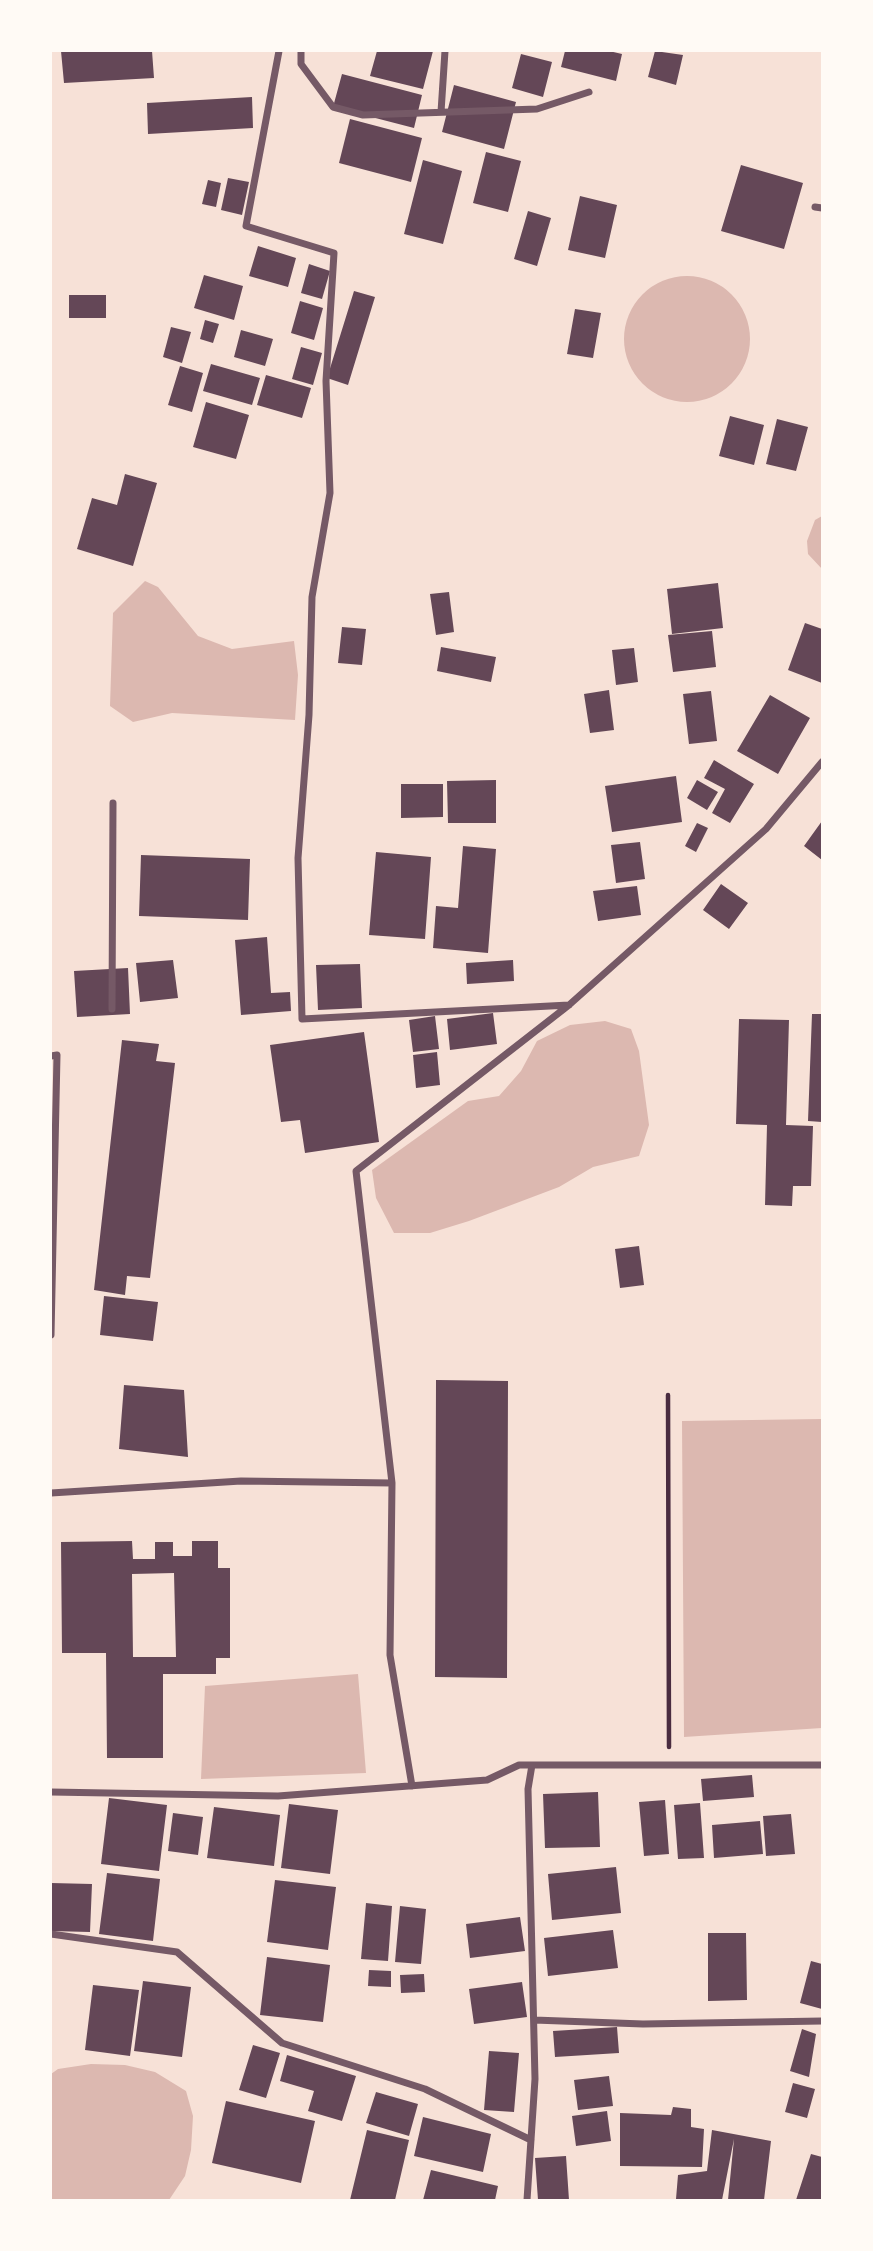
<!DOCTYPE html>
<html>
<head>
<meta charset="utf-8">
<style>
  body { margin:0 }
  #map { position:relative; width:873px; height:2251px; overflow:hidden; background:#f7e1d7; font-family:"Sofia Sans Condensed",sans-serif }
  canvas { display:block }
  .frame { position:absolute; inset:0; border:52px solid #fffaf5; pointer-events:none }
</style>
</head>
<body>
<div id="map">
<canvas width="873" height="2251"></canvas>
<div class="frame"></div>
</div>
<script>
const g = document.querySelector('canvas').getContext('2d');
g.lineJoin = 'round';
function fillPath(path, color) { g.fillStyle = color; g.fill(path, 'evenodd'); }
const shape = rows => new Path2D(rows.map(r => 'M' + r).join(''));
function strokePath(path, color, width, dash) { g.strokeStyle = color; g.lineWidth = width; g.lineCap = dash ? 'butt' : 'round'; g.setLineDash(dash || []); g.stroke(path); }
fillPath(shape([
  '624 339a63 63 0 1 1 126 0a63 63 0 1 1-126 0Z',
  [822,516,822,569,808,554,807,541,815,520],
  [145,581,158,587,198,636,232,649,294,641,298,675,295,720,172,713,133,722,110,706,113,613],
  [605,1021,631,1029,639,1051,649,1125,639,1156,593,1167,559,1187,469,1221,430,1233,394,1233,376,1198,372,1170,468,1101,499,1096,521,1071,537,1041,570,1025],
  [822,1419,822,1728,684,1737,682,1421],
  [358,1674,366,1773,201,1779,205,1686],
  [91,2064,125,2065,155,2072,186,2091,193,2116,191,2150,185,2176,169,2200,51,2200,51,2074,58,2069]
]), '#dcb8b0');
fillPath(shape([
  [61,51,152,51,154,78,64,83],
  [377,51,433,51,423,89,370,76],
  [565,51,609,51,622,54,616,81,561,67],
  [655,51,683,55,676,85,648,77],
  [521,54,552,62,543,97,512,88],
  [342,74,422,95,414,128,333,107],
  [454,85,516,102,504,149,442,132],
  [252,97,253,128,148,134,147,103],
  [350,119,422,138,411,182,339,163],
  [486,152,521,161,508,212,473,203],
  [423,160,462,171,443,244,404,234],
  [741,165,803,183,784,249,721,231],
  [228,178,249,182,242,215,221,210],
  [208,180,221,183,216,207,202,204],
  [580,196,617,205,605,258,568,250],
  [528,211,551,218,537,266,514,259],
  [258,246,296,258,288,287,249,276],
  [309,264,330,271,322,299,301,293],
  [204,275,243,286,234,320,194,308],
  [354,291,375,297,348,385,327,378],
  [69,295,106,295,106,318,69,318],
  [300,301,323,308,314,340,291,333],
  [575,309,601,313,593,358,567,354],
  [205,320,219,324,213,343,200,339],
  [171,327,191,332,182,363,163,357],
  [241,330,273,339,265,366,234,357],
  [301,347,322,353,313,385,292,379],
  [211,364,260,378,252,405,203,391],
  [180,366,203,373,192,412,168,405],
  [266,375,311,388,302,418,257,405],
  [206,402,249,415,236,459,193,447],
  [730,416,764,425,754,465,719,456],
  [777,419,808,427,796,471,766,464],
  [125,474,157,483,133,566,77,549,92,498,117,505],
  [718,583,723,628,672,634,667,589],
  [449,592,454,632,436,635,430,594],
  [805,623,822,629,822,683,788,670],
  [342,627,366,629,362,665,338,663],
  [712,631,716,667,673,672,668,635],
  [441,647,496,657,491,682,437,671],
  [634,648,638,682,616,685,612,650],
  [609,690,614,730,590,733,584,694],
  [711,691,717,741,689,744,683,694],
  [770,695,810,718,778,774,737,751],
  [714,760,754,784,730,823,712,813,725,789,704,778],
  [676,776,682,822,612,832,605,786],
  [496,780,496,823,448,823,447,781],
  [697,780,718,792,707,810,687,798],
  [401,784,443,784,443,817,401,818],
  [822,821,822,860,804,846],
  [697,823,708,828,696,852,685,846],
  [640,842,645,879,616,883,611,845],
  [463,846,496,849,488,953,433,948,436,906,458,908],
  [376,852,431,857,425,939,369,935],
  [141,855,250,859,248,920,139,916],
  [721,884,748,903,729,929,703,910],
  [637,886,641,915,598,921,593,891],
  [267,937,271,993,290,992,291,1011,241,1015,235,940],
  [173,960,178,998,140,1002,136,963],
  [513,960,514,981,467,984,466,963],
  [360,964,362,1008,318,1010,316,965],
  [128,968,130,1014,77,1017,74,971],
  [493,1013,497,1044,450,1050,447,1019],
  [812,1014,822,1014,822,1122,808,1121],
  [435,1016,439,1049,413,1052,409,1020],
  [739,1019,789,1020,786,1125,813,1126,811,1186,793,1186,792,1206,765,1205,767,1125,736,1124],
  [364,1032,379,1142,305,1153,300,1120,281,1122,270,1045],
  [122,1040,159,1044,156,1061,175,1063,150,1278,127,1276,125,1295,94,1290],
  [437,1052,440,1085,416,1088,413,1055],
  [639,1246,644,1285,620,1288,615,1249],
  [104,1296,158,1302,153,1341,100,1335],
  [436,1380,508,1381,507,1678,435,1677],
  [124,1385,184,1390,188,1457,119,1449],
  [132,1541,133,1559,155,1559,155,1542,173,1542,173,1556,192,1556,192,1541,218,1541,218,1568,230,1568,230,1658,216,1658,216,1674,163,1674,163,1758,107,1758,106,1653,62,1653,61,1542],
  [174,1573,176,1657,133,1657,132,1574],
  [752,1775,754,1797,703,1801,701,1779],
  [598,1792,600,1847,545,1848,543,1794],
  [109,1798,167,1805,159,1871,101,1864],
  [665,1800,669,1854,644,1856,639,1802],
  [700,1803,704,1858,678,1859,674,1805],
  [289,1804,338,1810,330,1874,281,1868],
  [214,1807,280,1815,274,1866,207,1858],
  [173,1813,203,1817,198,1855,168,1851],
  [791,1814,795,1854,766,1856,763,1816],
  [760,1821,763,1854,714,1858,712,1825],
  [616,1867,621,1913,552,1920,548,1874],
  [107,1873,160,1879,153,1941,99,1934],
  [275,1880,336,1887,328,1950,267,1942],
  [51,1883,92,1884,90,1932,51,1931],
  [366,1903,392,1906,388,1961,361,1959],
  [400,1906,426,1909,421,1964,395,1962],
  [520,1917,525,1951,470,1958,466,1924],
  [613,1930,618,1968,548,1976,544,1938],
  [708,1933,746,1933,747,2000,708,2001],
  [267,1957,330,1965,323,2022,260,2015],
  [811,1961,822,1964,822,2009,800,2003],
  [369,1970,391,1971,391,1987,368,1986],
  [424,1974,425,1992,401,1993,400,1975],
  [143,1981,191,1987,182,2057,134,2051],
  [522,1982,527,2017,474,2024,469,1989],
  [93,1985,139,1990,130,2056,85,2050],
  [617,2027,619,2053,555,2057,553,2031],
  [802,2029,816,2034,809,2077,790,2071],
  [253,2045,280,2053,266,2098,239,2090],
  [489,2051,519,2053,514,2112,484,2110],
  [287,2055,356,2076,342,2121,308,2111,314,2091,280,2081],
  [609,2076,613,2106,578,2110,574,2080],
  [793,2083,815,2089,807,2118,785,2112],
  [376,2092,418,2104,409,2136,366,2123],
  [226,2101,315,2121,301,2183,212,2163],
  [673,2107,691,2109,691,2127,704,2129,702,2167,620,2166,620,2113,671,2115],
  [607,2111,611,2141,576,2146,572,2116],
  [423,2117,491,2134,483,2172,414,2156],
  [367,2130,409,2140,395,2200,350,2200],
  [712,2130,771,2141,764,2200,728,2200,734,2139,722,2200,676,2199,678,2175,707,2171],
  [811,2154,822,2157,822,2200,796,2200],
  [566,2156,569,2200,538,2200,535,2158],
  [431,2170,498,2186,495,2200,423,2200]
]), '#644757');
strokePath(shape([
  [668,1395,669,1747]
]), '#4a2c40', 4.5);
strokePath(shape([
  [279,51,246,226,334,253,326,381,330,493,312,597,309,715,298,858,302,1019,569,1005],
  [301,51,301,64,333,107,363,115,537,109,589,92],
  [441,112,445,51],
  [815,207,822,208],
  [112,1009,113,803],
  [51,1056,57,1055,51,1335],
  [51,1493,241,1481,392,1483],
  [412,1786,390,1655,392,1483,356,1171,569,1005,766,829,822,762],
  [51,1792,278,1796,487,1780,519,1765,822,1765],
  [51,1934,177,1952,282,2043,425,2089,531,2140],
  [534,2020,643,2024,822,2021],
  [527,2200,535,2079,528,1789,532,1765]
]), '#755966', 7);
</script>
</body>
</html>
